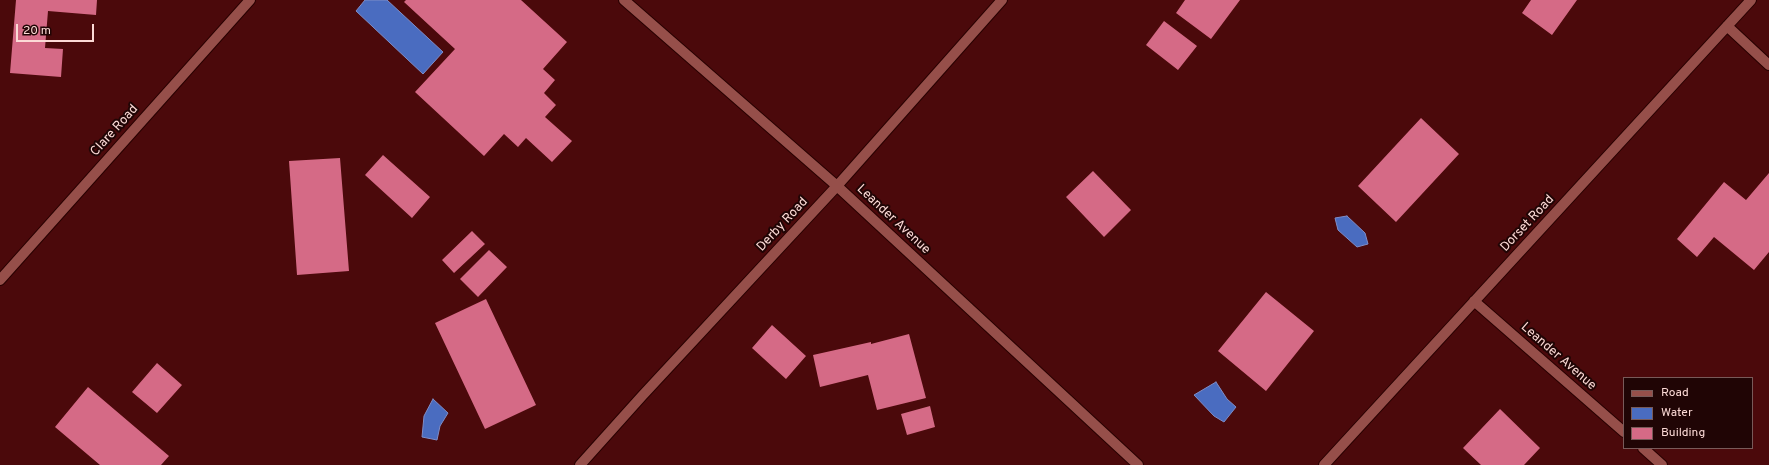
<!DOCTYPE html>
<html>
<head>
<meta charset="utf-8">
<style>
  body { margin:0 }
  #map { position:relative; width:1769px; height:465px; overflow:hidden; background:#4b090b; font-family:Overpass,sans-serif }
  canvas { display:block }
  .legend { position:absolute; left:1623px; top:377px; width:130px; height:72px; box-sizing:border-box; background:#200505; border:1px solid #785a59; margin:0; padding:5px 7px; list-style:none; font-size:12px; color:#fcdad6 }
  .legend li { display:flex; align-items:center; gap:8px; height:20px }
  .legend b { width:20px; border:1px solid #785a59 }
  .scale { position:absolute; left:16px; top:24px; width:78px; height:18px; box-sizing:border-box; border:2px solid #fcdad6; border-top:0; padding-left:5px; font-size:12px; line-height:14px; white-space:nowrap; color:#fcdad6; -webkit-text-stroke:3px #200505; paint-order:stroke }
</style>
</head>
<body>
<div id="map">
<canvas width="1769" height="465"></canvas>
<ul class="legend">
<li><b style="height:5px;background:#964f4a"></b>Road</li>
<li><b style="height:11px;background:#4a6cc0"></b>Water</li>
<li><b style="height:11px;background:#d56a86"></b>Building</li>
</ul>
<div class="scale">20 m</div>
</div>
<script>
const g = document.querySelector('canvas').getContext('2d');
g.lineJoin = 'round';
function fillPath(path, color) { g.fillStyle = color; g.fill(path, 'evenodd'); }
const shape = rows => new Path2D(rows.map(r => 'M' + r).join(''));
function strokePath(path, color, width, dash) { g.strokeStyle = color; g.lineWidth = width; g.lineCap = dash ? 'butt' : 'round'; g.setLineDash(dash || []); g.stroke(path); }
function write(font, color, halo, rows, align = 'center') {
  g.font = font + ' Overpass,sans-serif'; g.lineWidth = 4; g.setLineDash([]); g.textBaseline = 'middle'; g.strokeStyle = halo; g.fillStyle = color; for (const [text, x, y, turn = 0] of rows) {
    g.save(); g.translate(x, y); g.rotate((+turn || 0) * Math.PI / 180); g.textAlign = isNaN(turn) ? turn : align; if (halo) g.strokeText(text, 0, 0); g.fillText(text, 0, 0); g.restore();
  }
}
const water = shape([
  [365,0,387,0,443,52,423,74,356,11,365,0],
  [1347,216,1365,233,1368,244,1357,247,1338,230,1335,218,1347,216],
  [1216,382,1227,399,1236,407,1224,422,1214,416,1194,395,1216,382],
  [433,399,448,413,440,426,437,440,422,437,424,416,433,399]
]);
fillPath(water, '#4a6cc0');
strokePath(water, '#7f8dc7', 1);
fillPath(shape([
  [16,0,97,0,96,15,48,11,45,48,63,49,61,77,10,73],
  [406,0,521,0,567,42,543,69,555,80,544,93,556,105,545,117,572,141,552,162,526,138,518,147,504,134,484,156,415,92,455,49,404,2],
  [1185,0,1240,0,1211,39,1176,13],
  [1531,0,1577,0,1552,35,1522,13],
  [1164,21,1197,46,1178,70,1146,45],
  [1421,118,1459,154,1396,222,1358,186],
  [383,155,430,197,412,218,365,175],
  [340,158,349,271,297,275,289,161],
  [1093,171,1131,210,1104,237,1066,197],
  [1769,173,1769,252,1754,270,1714,237,1697,257,1677,239,1724,182,1746,200],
  [472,231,485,244,454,273,442,260],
  [489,250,507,267,478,297,460,279],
  [1266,292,1314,331,1266,391,1218,351],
  [486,299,536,405,485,429,435,323],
  [772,325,806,356,786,379,752,348],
  [909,334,926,398,877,410,868,375,820,387,813,355,871,342,871,344],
  [157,363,182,385,157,413,132,392],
  [88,387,169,456,161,465,100,465,55,427],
  [930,406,935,427,907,435,901,414],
  [1500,409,1540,448,1524,465,1481,465,1463,448]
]), '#d56a86');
const minor = shape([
  [624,0,837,186,1138,465],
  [1727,26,1769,65],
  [0,280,250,0],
  [1474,301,1624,432],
  [1643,448,1662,465],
  [580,465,642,396,837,186,1002,0],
  [1324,465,1751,0]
]);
strokePath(minor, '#280000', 12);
strokePath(minor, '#964f4a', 10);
write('13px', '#fcdad6', '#200505', [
  ["Clare Road",115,131,-48],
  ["Leander Avenue",893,220,43],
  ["Dorset Road",1528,224,-47],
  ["Derby Road",783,225,-47],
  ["Leander Avenue",1558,357,41]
]);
</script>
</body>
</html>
